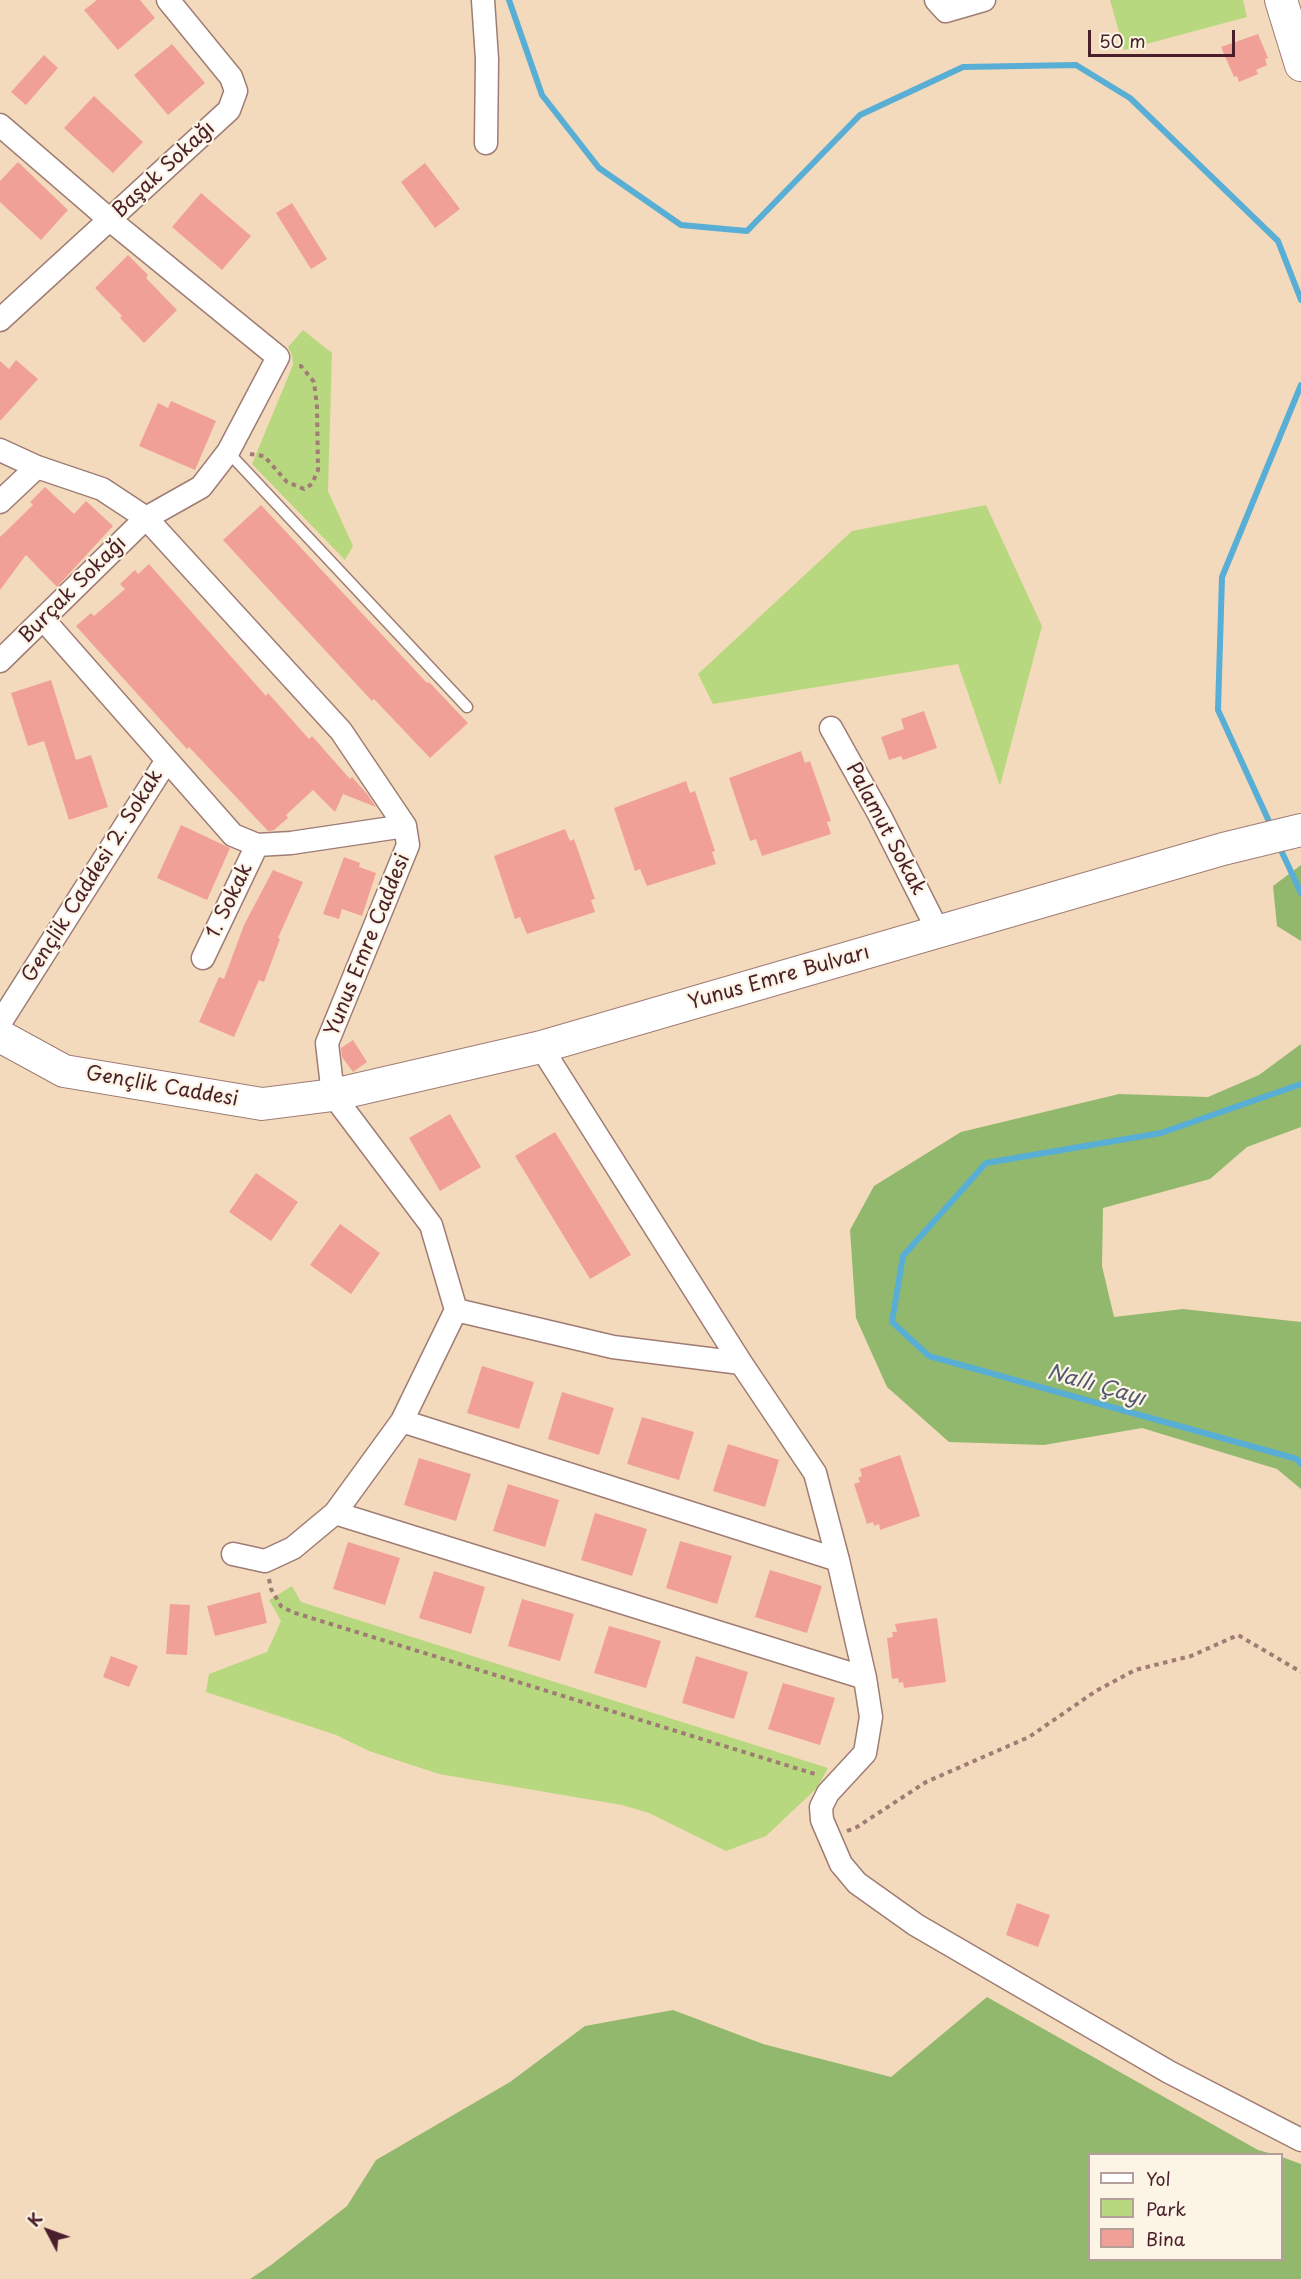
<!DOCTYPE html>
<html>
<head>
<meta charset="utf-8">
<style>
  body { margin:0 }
  #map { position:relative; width:1301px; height:2279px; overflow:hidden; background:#f4dabc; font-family:"Playpen Sans",sans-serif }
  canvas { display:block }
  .legend { position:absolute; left:1088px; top:2153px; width:195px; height:108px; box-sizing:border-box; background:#fcf5e5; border:2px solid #b59f9b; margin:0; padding:8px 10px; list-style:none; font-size:18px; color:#4a1f2b }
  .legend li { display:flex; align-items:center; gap:12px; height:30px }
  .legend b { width:30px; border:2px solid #b59f9b }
  .north { position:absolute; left:18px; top:2201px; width:60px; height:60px; -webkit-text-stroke:4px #fcf5e5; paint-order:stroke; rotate:311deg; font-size:16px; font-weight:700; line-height:24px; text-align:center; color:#4a1f2b }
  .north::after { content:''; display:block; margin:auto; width:21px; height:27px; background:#4a1f2b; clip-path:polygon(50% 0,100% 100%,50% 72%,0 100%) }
  .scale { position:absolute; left:1088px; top:30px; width:147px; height:27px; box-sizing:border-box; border:3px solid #4a1f2b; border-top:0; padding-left:8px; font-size:18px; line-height:21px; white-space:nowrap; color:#4a1f2b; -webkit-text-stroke:4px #fcf5e5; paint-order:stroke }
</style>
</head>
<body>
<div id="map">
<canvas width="1301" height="2279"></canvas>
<ul class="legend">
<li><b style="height:8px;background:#fff"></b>Yol</li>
<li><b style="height:16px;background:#b8d87f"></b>Park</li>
<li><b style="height:16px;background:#f1a097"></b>Bina</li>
</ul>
<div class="north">K</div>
<div class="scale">50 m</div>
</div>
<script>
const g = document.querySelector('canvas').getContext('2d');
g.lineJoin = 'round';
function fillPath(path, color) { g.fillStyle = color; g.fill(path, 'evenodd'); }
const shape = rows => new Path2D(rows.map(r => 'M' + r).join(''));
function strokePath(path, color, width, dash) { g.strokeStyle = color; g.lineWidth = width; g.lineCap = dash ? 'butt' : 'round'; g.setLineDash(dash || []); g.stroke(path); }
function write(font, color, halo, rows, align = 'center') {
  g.font = font + ' "Playpen Sans",sans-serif'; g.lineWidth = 4.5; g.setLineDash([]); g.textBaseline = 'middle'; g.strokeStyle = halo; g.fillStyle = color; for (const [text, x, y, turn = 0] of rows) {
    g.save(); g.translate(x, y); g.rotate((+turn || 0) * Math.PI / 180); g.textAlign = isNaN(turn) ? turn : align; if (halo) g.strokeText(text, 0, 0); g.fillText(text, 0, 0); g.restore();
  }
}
fillPath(shape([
  [1110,0,1243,0,1247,17,1124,50],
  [303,330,332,353,328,491,353,546,345,560,252,464,293,365,292,355,288,347],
  [986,505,1042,626,1000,786,958,664,713,704,698,674,852,531],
  [292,1586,301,1602,828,1768,817,1788,766,1836,726,1851,649,1813,622,1805,439,1774,369,1751,336,1735,206,1692,209,1674,267,1652,281,1621,269,1600]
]), '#b8d87f');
fillPath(shape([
  [1301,865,1301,941,1277,926,1273,886],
  [1301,1044,1301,1127,1247,1147,1210,1179,1103,1208,1102,1266,1114,1317,1183,1309,1301,1322,1301,1489,1277,1469,1142,1428,1044,1445,949,1442,887,1387,856,1318,850,1230,874,1186,961,1132,1119,1094,1208,1097,1259,1075],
  [987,1997,1258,2150,1273,2154,1090,2154,1090,2260,1282,2260,1282,2157,1301,2164,1301,2279,250,2279,271,2265,347,2206,376,2160,510,2082,585,2026,673,2010,763,2044,891,2077]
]), '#92b86e');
strokePath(shape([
  [509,0,542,95,599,168,681,225,747,231,860,115,963,67,1076,65,1130,98,1278,241,1301,300],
  [1272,828,1218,710,1222,577,1301,385],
  [1279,846,1301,893],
  [1301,1084,1161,1133,986,1163,903,1256,892,1322,929,1356,1297,1459,1301,1464]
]), '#58aed5', 6);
fillPath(shape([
  [97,0,140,0,155,18,118,50,84,10],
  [1258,34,1268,58,1265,59,1267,65,1256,70,1258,74,1239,82,1237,76,1234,77,1221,47],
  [172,44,205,83,168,115,134,75],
  [44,55,58,68,26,105,11,92],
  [94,96,143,142,113,173,64,128],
  [18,162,68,210,41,240,0,202,0,181],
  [425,163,460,209,435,228,401,182],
  [201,193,251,236,222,270,172,227],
  [292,203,327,259,311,269,276,213],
  [128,255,148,275,146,278,177,310,144,343,120,318,122,316,95,288],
  [16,360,38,379,0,421,0,361,9,369],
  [171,401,216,421,195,470,139,446,158,403,168,408],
  [45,487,74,514,86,501,113,526,57,587,26,555,0,590,0,537,33,505,30,502],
  [261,505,427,683,429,682,468,723,430,758,374,699,372,701,223,540],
  [149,564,266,696,268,693,309,739,312,736,350,779,352,777,367,794,376,807,343,794,335,812,313,790,286,815,288,818,274,830,268,831,189,747,187,749,76,626,91,613,94,616,125,589,120,584,135,570,138,574],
  [51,680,76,760,91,755,108,807,69,820,44,741,28,746,11,693],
  [924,711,937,748,903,760,901,756,889,760,881,737,904,729,901,719],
  [801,751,805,763,810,761,831,821,827,822,831,834,762,856,756,839,750,841,729,778],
  [686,781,690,793,695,791,715,851,712,852,716,864,647,886,640,869,635,871,614,808],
  [181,825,230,848,207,900,157,878],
  [565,829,570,841,574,839,595,899,591,900,595,912,527,934,520,917,515,919,494,856],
  [344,857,360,863,359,867,376,873,362,916,342,909,339,919,323,914],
  [273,870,303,882,278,938,280,939,264,982,259,980,234,1037,199,1022,219,977,224,979,244,925],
  [353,1040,367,1062,353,1072,342,1057,341,1048],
  [450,1114,481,1167,440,1191,409,1138],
  [555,1132,631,1255,590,1279,515,1156],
  [256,1173,298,1202,271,1241,229,1212],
  [340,1224,380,1253,351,1294,310,1265],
  [482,1366,534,1382,519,1429,467,1413],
  [562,1392,614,1408,599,1455,548,1439],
  [642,1417,694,1432,679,1480,627,1464],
  [728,1444,779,1460,765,1507,713,1491],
  [900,1455,920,1516,880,1530,879,1524,874,1526,873,1522,867,1524,854,1484,860,1482,858,1478,862,1476,860,1469],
  [419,1458,471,1474,456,1521,404,1505],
  [508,1484,559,1500,545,1547,493,1531],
  [595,1513,647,1529,632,1576,581,1560],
  [680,1541,732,1556,717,1604,666,1588],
  [348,1542,400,1558,385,1605,333,1589],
  [770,1570,822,1586,807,1633,755,1617],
  [434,1571,485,1587,471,1634,419,1618],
  [260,1592,267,1623,215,1636,207,1606],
  [522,1599,574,1614,560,1661,508,1646],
  [170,1604,190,1605,187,1655,166,1654],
  [937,1618,946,1682,904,1688,903,1682,899,1683,898,1678,892,1679,887,1638,893,1637,892,1632,897,1632,895,1624],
  [609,1626,661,1641,646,1688,594,1673],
  [111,1656,138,1666,129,1687,103,1677],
  [696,1656,748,1672,734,1719,682,1703],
  [783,1683,835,1698,820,1745,768,1729],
  [1017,1903,1050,1915,1038,1947,1006,1935]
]), '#f1a097');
const lane = shape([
  [228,452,467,707]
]);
const street = shape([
  [483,0,487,59,486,143],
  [936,0,946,11,984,0],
  [0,125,110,220,278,357,228,452,201,487,146,518,0,661],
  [0,320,229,110,236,91,231,77,168,0],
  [0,450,37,467,102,489,146,518,341,731,405,826,408,845,327,1043,333,1095,431,1225,456,1310,402,1421,335,1513,293,1548,265,1561,233,1554],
  [0,502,37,467],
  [43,619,233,835,257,845,291,843,405,826],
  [831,728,880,816,938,931],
  [203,958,257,845],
  [0,1023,167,760],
  [456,1310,613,1347,741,1363],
  [402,1421,838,1560],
  [335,1513,865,1678,838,1560,815,1473,741,1363,541,1047],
  [865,1678,871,1717,865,1753,828,1793,821,1807,822,1820,841,1864,857,1883,916,1925,1169,2072,1301,2140]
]);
const secondary = shape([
  [1281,0,1301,65],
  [0,1036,64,1071,262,1104,333,1095,541,1047,1223,849,1301,830]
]);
strokePath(lane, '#9f7c74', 13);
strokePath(street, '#9f7c74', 25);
strokePath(secondary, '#9f7c74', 34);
strokePath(shape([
  [250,454,264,456,287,482,304,489,312,484,318,470,317,407,314,382,301,366,297,366],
  [269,1579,271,1589,281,1606,292,1612,818,1775],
  [847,1831,857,1827,926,1782,1029,1737,1096,1691,1135,1670,1191,1656,1238,1635,1301,1672]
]), '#9f7c74', 4, [4.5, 4.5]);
strokePath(lane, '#fff', 10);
strokePath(street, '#fff', 22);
strokePath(secondary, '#fff', 32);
write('20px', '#4a1f2b', '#fcf5e5', [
  ["Başak Sokağı",164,170,-43],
  ["Burçak Sokağı",73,590,-45],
  ["Palamut Sokak",885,829,62],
  ["Gençlik Caddesi 2. Sokak",93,876,-58],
  ["1. Sokak",230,901,-64],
  ["Yunus Emre Caddesi",368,945,-68],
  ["Yunus Emre Bulvarı",779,978,-16],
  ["Gençlik Caddesi",162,1087,10]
]);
write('italic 21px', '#50586f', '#fcf5e5', [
  ["Nallı Çayı",1096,1386,16]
]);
</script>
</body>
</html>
